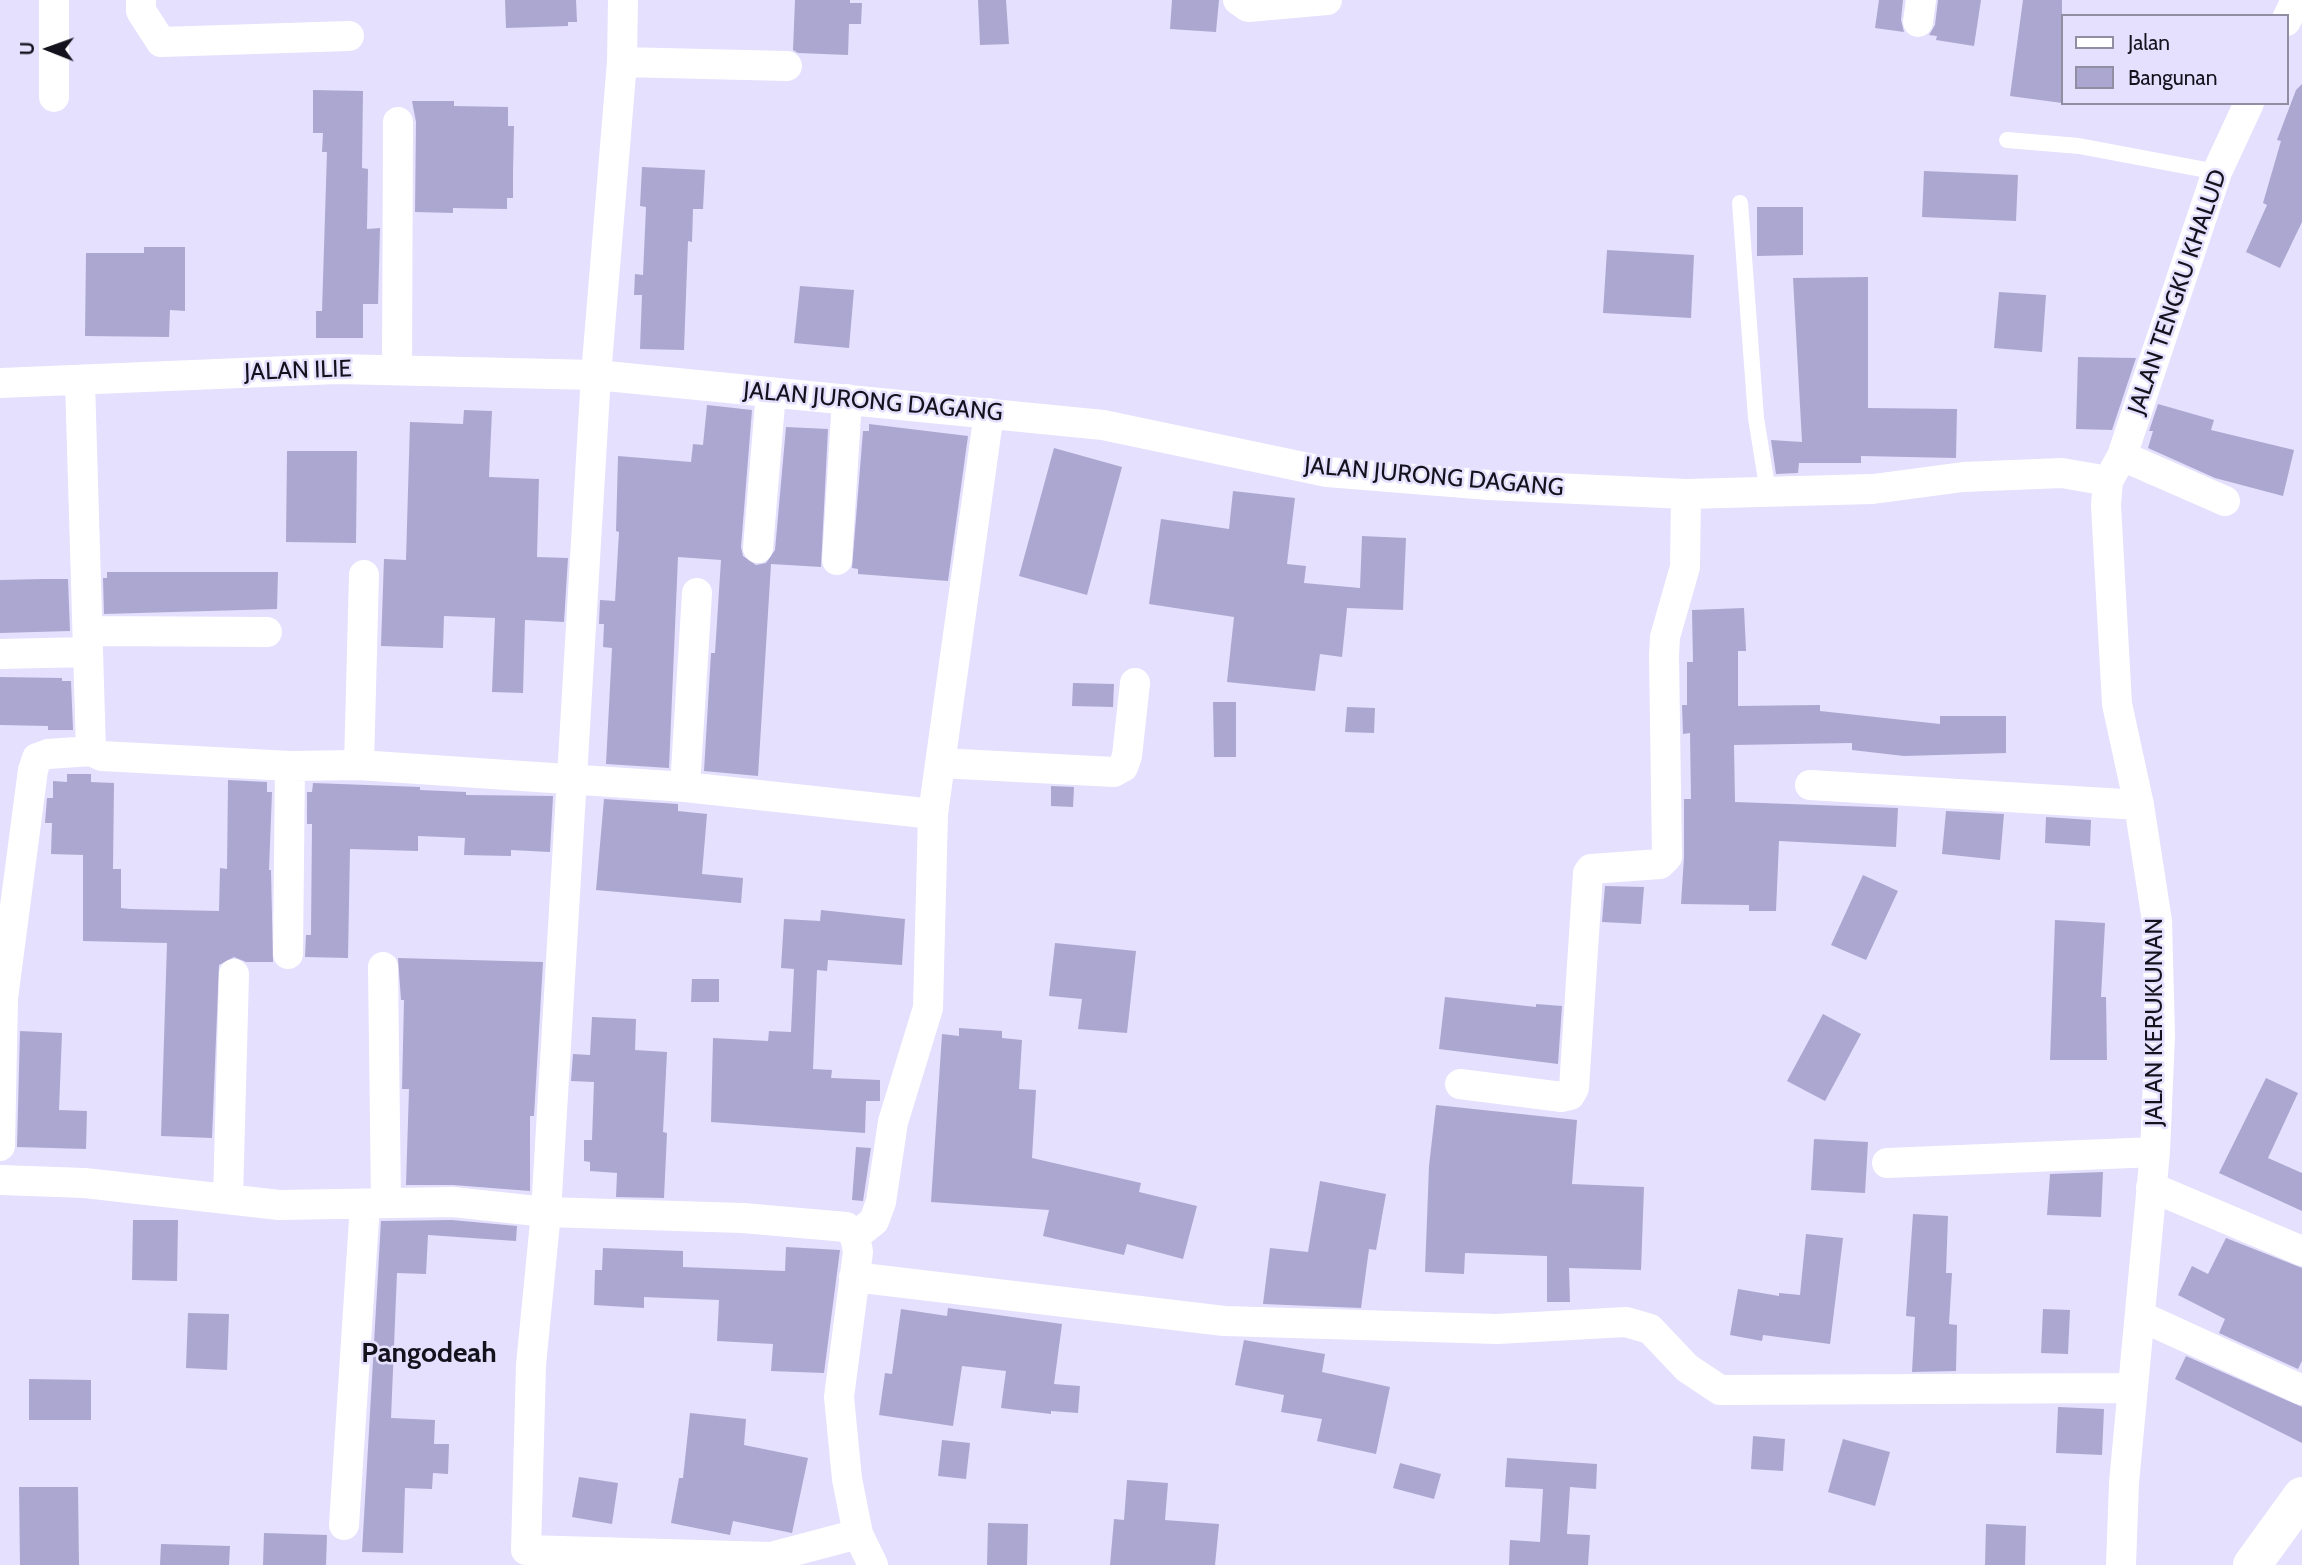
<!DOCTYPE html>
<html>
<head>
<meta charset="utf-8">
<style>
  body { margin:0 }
  #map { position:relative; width:2302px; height:1565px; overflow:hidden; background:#e4e0fe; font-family:Cabin,sans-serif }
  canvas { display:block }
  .legend { position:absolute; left:2061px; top:14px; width:228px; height:91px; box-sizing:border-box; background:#e4e0fe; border:2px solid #918ea4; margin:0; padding:9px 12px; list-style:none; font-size:21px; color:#14121d }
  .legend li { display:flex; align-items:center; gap:14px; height:35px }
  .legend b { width:35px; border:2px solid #918ea4 }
  .north { position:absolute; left:14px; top:14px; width:70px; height:70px; -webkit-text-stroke:5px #e4e0fe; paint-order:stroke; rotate:271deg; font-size:19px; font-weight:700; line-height:28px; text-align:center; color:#14121d }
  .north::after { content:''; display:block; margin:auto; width:24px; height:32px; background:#14121d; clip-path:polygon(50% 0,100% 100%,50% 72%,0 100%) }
</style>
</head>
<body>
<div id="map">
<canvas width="2302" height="1565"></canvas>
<ul class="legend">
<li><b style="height:9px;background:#fff"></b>Jalan</li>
<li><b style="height:19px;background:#aca7d0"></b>Bangunan</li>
</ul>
<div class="north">U</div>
</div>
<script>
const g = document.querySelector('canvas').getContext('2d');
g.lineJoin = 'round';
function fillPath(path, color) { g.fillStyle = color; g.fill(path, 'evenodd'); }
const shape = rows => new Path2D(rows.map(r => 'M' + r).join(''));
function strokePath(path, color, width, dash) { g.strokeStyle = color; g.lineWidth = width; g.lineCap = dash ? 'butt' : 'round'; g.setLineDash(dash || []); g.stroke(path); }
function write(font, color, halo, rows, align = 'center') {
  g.font = font + ' Cabin,sans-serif'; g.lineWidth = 5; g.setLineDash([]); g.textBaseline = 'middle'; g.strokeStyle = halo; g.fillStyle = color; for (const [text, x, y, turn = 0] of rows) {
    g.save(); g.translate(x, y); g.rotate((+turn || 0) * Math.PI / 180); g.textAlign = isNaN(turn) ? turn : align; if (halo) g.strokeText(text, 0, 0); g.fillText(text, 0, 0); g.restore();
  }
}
fillPath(shape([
  [505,0,576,0,577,22,568,22,568,26,506,28],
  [795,0,850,0,850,3,862,3,861,24,849,24,848,55,798,53,793,50],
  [978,0,1006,0,1009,44,980,45],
  [1172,0,1219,0,1216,32,1170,29],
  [1879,0,1903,0,1901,20,1904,32,1875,28],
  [1938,0,1981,0,1974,46,1936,40,1937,36,1929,35,1935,25],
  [2023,0,2062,0,2062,103,2010,96],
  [2302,84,2302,222,2280,268,2246,252,2267,205,2263,203,2281,141,2277,140,2296,90],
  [313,90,363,91,362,168,368,169,367,229,380,228,378,304,363,304,363,338,316,338,316,311,322,311,327,152,322,152,323,133,313,133],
  [412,101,454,101,454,106,508,107,508,126,514,126,513,172,513,198,507,198,507,209,453,208,453,213,415,212,416,122],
  [642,167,705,170,703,209,693,209,692,242,688,241,684,350,640,349,642,295,634,295,635,274,643,275,646,207,640,206],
  [1924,171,2018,175,2016,221,1922,217],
  [1757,207,1803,207,1803,255,1757,256],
  [144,247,185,247,185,311,170,310,169,337,85,336,86,253,144,253],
  [1607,250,1694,255,1691,318,1603,313],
  [1868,277,1868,408,1957,409,1956,458,1861,456,1861,463,1799,463,1798,473,1776,474,1771,440,1802,442,1793,278],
  [800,286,854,290,849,348,794,343],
  [1999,292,2046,295,2042,352,1994,348],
  [2078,357,2136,358,2112,430,2076,429],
  [2158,404,2214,420,2211,430,2294,450,2283,496,2215,478,2148,448,2153,431,2149,431],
  [707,405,752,410,741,547,743,556,756,565,766,563,775,550,786,427,828,429,821,567,771,564,758,776,704,771,711,653,715,653,721,560,678,557,669,768,606,764,612,648,603,647,604,624,599,624,600,600,615,601,619,532,616,531,618,456,691,462,693,444,703,445],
  [464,410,492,411,489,477,539,479,537,557,568,558,564,622,525,620,523,693,492,692,495,618,444,616,443,648,381,646,384,559,406,560,410,422,463,424],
  [869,424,968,436,948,581,858,574,858,569,852,568,863,431,869,431],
  [1054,448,1122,467,1087,595,1019,576],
  [287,451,357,451,356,543,286,542],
  [1233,491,1295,498,1287,564,1306,566,1304,583,1360,588,1362,536,1406,538,1403,610,1347,608,1342,657,1320,654,1315,691,1227,682,1234,617,1149,604,1161,519,1229,529],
  [107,572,278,572,277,609,104,614,103,578,107,578],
  [43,579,68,579,70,631,0,633,0,580],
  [1744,608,1746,651,1738,651,1738,706,1820,705,1820,711,1940,724,1940,716,2006,716,2006,753,1904,756,1852,750,1852,743,1734,745,1735,802,1898,808,1896,847,1779,841,1776,911,1749,911,1749,905,1681,904,1684,857,1684,799,1691,799,1690,733,1683,734,1682,705,1687,705,1687,662,1693,662,1692,610],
  [0,677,62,678,62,681,71,681,73,730,48,730,48,726,0,725],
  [1073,683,1114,684,1113,707,1072,706],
  [1213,702,1236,702,1236,757,1214,757],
  [1347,707,1375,708,1374,733,1345,732],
  [67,774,91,774,91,782,114,783,113,869,121,869,121,908,130,909,219,911,220,868,227,869,228,780,267,782,267,792,272,792,269,870,271,870,273,962,246,962,234,957,219,965,212,1138,161,1136,167,943,83,941,83,855,51,854,52,823,45,823,47,798,53,798,53,781,67,782],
  [313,783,420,787,420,790,466,792,466,795,553,796,550,852,511,850,511,856,464,855,465,838,418,836,418,851,350,849,348,958,305,957,306,935,311,935,312,824,307,824,307,792,312,792],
  [1051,786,1074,787,1073,807,1051,806],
  [604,799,678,804,678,811,707,814,702,874,743,878,741,903,596,890],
  [1946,811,2004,814,2000,860,1942,854],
  [2046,817,2091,820,2090,846,2045,843],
  [1863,875,1898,891,1866,960,1831,945],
  [1605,886,1644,887,1641,924,1602,922],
  [821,910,905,919,902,965,828,960,827,971,817,970,813,1069,832,1070,831,1078,880,1080,880,1101,866,1101,865,1133,711,1122,713,1038,768,1041,769,1031,791,1032,794,969,781,968,784,919,820,921],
  [2055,920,2105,923,2101,997,2106,997,2107,1060,2050,1060],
  [1055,943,1136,951,1127,1033,1078,1029,1082,999,1049,996],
  [398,958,543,962,534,1116,530,1116,530,1191,453,1185,406,1185,409,1089,402,1089,404,1000,401,1000],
  [692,979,719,979,719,1002,691,1002],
  [1445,997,1536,1007,1536,1004,1562,1006,1558,1064,1439,1049],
  [1823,1014,1861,1034,1825,1101,1787,1081],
  [592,1017,636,1019,635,1050,667,1052,663,1132,667,1133,664,1198,616,1197,617,1173,590,1171,590,1162,584,1161,584,1140,592,1140,594,1082,571,1081,573,1054,590,1055],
  [959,1028,1002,1031,1002,1038,1022,1040,1019,1089,1036,1090,1032,1158,1141,1183,1139,1192,1197,1206,1183,1259,1127,1244,1124,1255,1043,1236,1049,1210,931,1202,942,1034,959,1036],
  [20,1031,62,1033,59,1110,87,1111,86,1149,17,1147],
  [2266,1078,2298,1093,2268,1158,2302,1173,2302,1211,2219,1173],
  [1436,1105,1577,1120,1572,1184,1644,1187,1641,1270,1569,1268,1570,1302,1547,1302,1547,1256,1465,1253,1464,1274,1425,1272,1429,1166],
  [1814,1139,1868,1142,1865,1193,1811,1190],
  [856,1147,871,1148,863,1201,852,1200],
  [2103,1172,2101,1217,2047,1215,2050,1174],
  [1320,1181,1386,1194,1376,1250,1369,1249,1361,1308,1263,1304,1270,1248,1308,1252],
  [1913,1214,1948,1216,1946,1273,1952,1273,1949,1324,1957,1325,1956,1371,1912,1372,1915,1317,1906,1316],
  [133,1220,178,1220,177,1281,132,1280],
  [452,1220,517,1226,516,1241,428,1235,426,1274,397,1273,391,1418,435,1420,434,1444,449,1444,448,1474,433,1473,432,1489,405,1488,403,1553,362,1552,381,1221],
  [1806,1234,1843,1238,1830,1344,1763,1335,1762,1341,1730,1335,1738,1289,1779,1296,1779,1293,1800,1295],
  [2226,1238,2302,1268,2302,1361,2298,1369,2219,1333,2225,1319,2178,1295,2192,1266,2208,1274],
  [786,1247,840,1250,824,1373,771,1371,773,1344,717,1341,719,1300,644,1297,644,1308,594,1305,595,1270,602,1270,603,1248,683,1251,683,1267,785,1271],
  [948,1308,1062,1324,1054,1384,1080,1386,1078,1413,1051,1411,1051,1414,1001,1408,1006,1371,962,1366,953,1426,879,1415,885,1373,892,1374,901,1309,947,1316],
  [2043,1309,2070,1310,2068,1354,2041,1353],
  [188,1313,229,1314,227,1370,186,1368],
  [1244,1340,1325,1354,1322,1372,1390,1387,1376,1454,1317,1441,1322,1419,1281,1412,1284,1395,1235,1385],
  [2186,1356,2302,1407,2302,1443,2175,1379],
  [29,1379,91,1380,91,1420,29,1420],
  [2058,1407,2104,1409,2102,1455,2056,1453],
  [690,1413,746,1419,744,1445,808,1458,792,1533,733,1521,730,1535,671,1523,679,1478,683,1478],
  [1753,1436,1785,1439,1783,1471,1751,1469],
  [1843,1439,1890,1452,1875,1506,1828,1492],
  [942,1440,970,1443,966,1479,938,1476],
  [1507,1458,1597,1464,1596,1489,1570,1487,1567,1534,1590,1535,1588,1565,1509,1565,1510,1540,1540,1542,1543,1489,1505,1487],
  [1400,1463,1441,1474,1434,1499,1393,1488],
  [579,1477,618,1483,612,1524,572,1517],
  [1127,1480,1168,1483,1165,1520,1219,1524,1215,1565,1110,1565,1114,1519,1124,1520],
  [19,1487,78,1487,79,1565,20,1565],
  [988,1523,1028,1524,1027,1565,987,1565],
  [1986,1524,2026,1526,2025,1565,1985,1565],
  [264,1533,327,1535,326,1565,263,1565],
  [161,1544,230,1546,229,1565,160,1565]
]), '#aca7d0');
strokePath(shape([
  [2007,140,2079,146,2217,172],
  [1740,203,1756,418,1768,492]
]), '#fff', 16);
strokePath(shape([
  [54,0,54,97],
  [141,0,141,11,161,42,349,36],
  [623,0,622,62,596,375,546,1212,531,1365,526,1550,771,1557,858,1534],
  [1238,0,1248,7,1327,0],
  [2286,21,2296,0],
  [1918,22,1921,0],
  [622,62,787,66],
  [397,370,398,122],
  [80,381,91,751,102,756,290,766],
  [0,383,337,369,596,375,1103,425,1327,472,1489,485,1686,494,1873,489,1963,477,2062,473,2108,481],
  [2122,456,2225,501],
  [758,548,771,392],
  [837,560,847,399],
  [88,631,267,632],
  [0,654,88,652],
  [940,763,1114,772,1123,767,1127,756,1135,683],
  [359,765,364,575],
  [1810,785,2139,805],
  [685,787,933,814],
  [288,954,290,766,359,765,685,787,697,593],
  [383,967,386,1202],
  [1460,1084,1562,1097,1570,1095,1574,1088,1588,873,1591,869,1660,864,1667,857,1664,655,1665,637,1685,567,1686,494],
  [0,1146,3,998,33,770,37,758,48,754,91,751],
  [1887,1163,2155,1152],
  [0,1180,85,1183,279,1205,453,1202,546,1212,743,1218,846,1227,855,1236,858,1252,839,1397,847,1479,858,1534,873,1565],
  [2151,1187,2302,1251],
  [228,1199,234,974],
  [855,1236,874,1221,881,1202,893,1122,928,1008,933,814,989,413],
  [854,1277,1224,1321,1497,1329,1626,1322,1650,1329,1687,1368,1720,1390,2133,1388],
  [2140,1316,2302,1390],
  [344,1525,365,1204],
  [2121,1565,2124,1483,2155,1152,2160,1035,2157,921,2139,805,2117,704,2106,505,2108,481,2122,456,2217,172,2249,103]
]), '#fff', 30);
strokePath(shape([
  [2252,1565,2302,1496]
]), '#fff', 38);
write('24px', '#14121d', '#e4e0fe', [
  ["JALAN TENGKU KHALUD",2178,292,-71],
  ["JALAN ILIE",298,371,-2],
  ["JALAN JURONG DAGANG",873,402,5],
  ["JALAN JURONG DAGANG",1434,477,5],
  ["JALAN KERUKUNAN",2155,1022,-90]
]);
write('bold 28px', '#14121d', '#e4e0fe', [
  ["Pangodeah",429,1354]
]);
</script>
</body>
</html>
